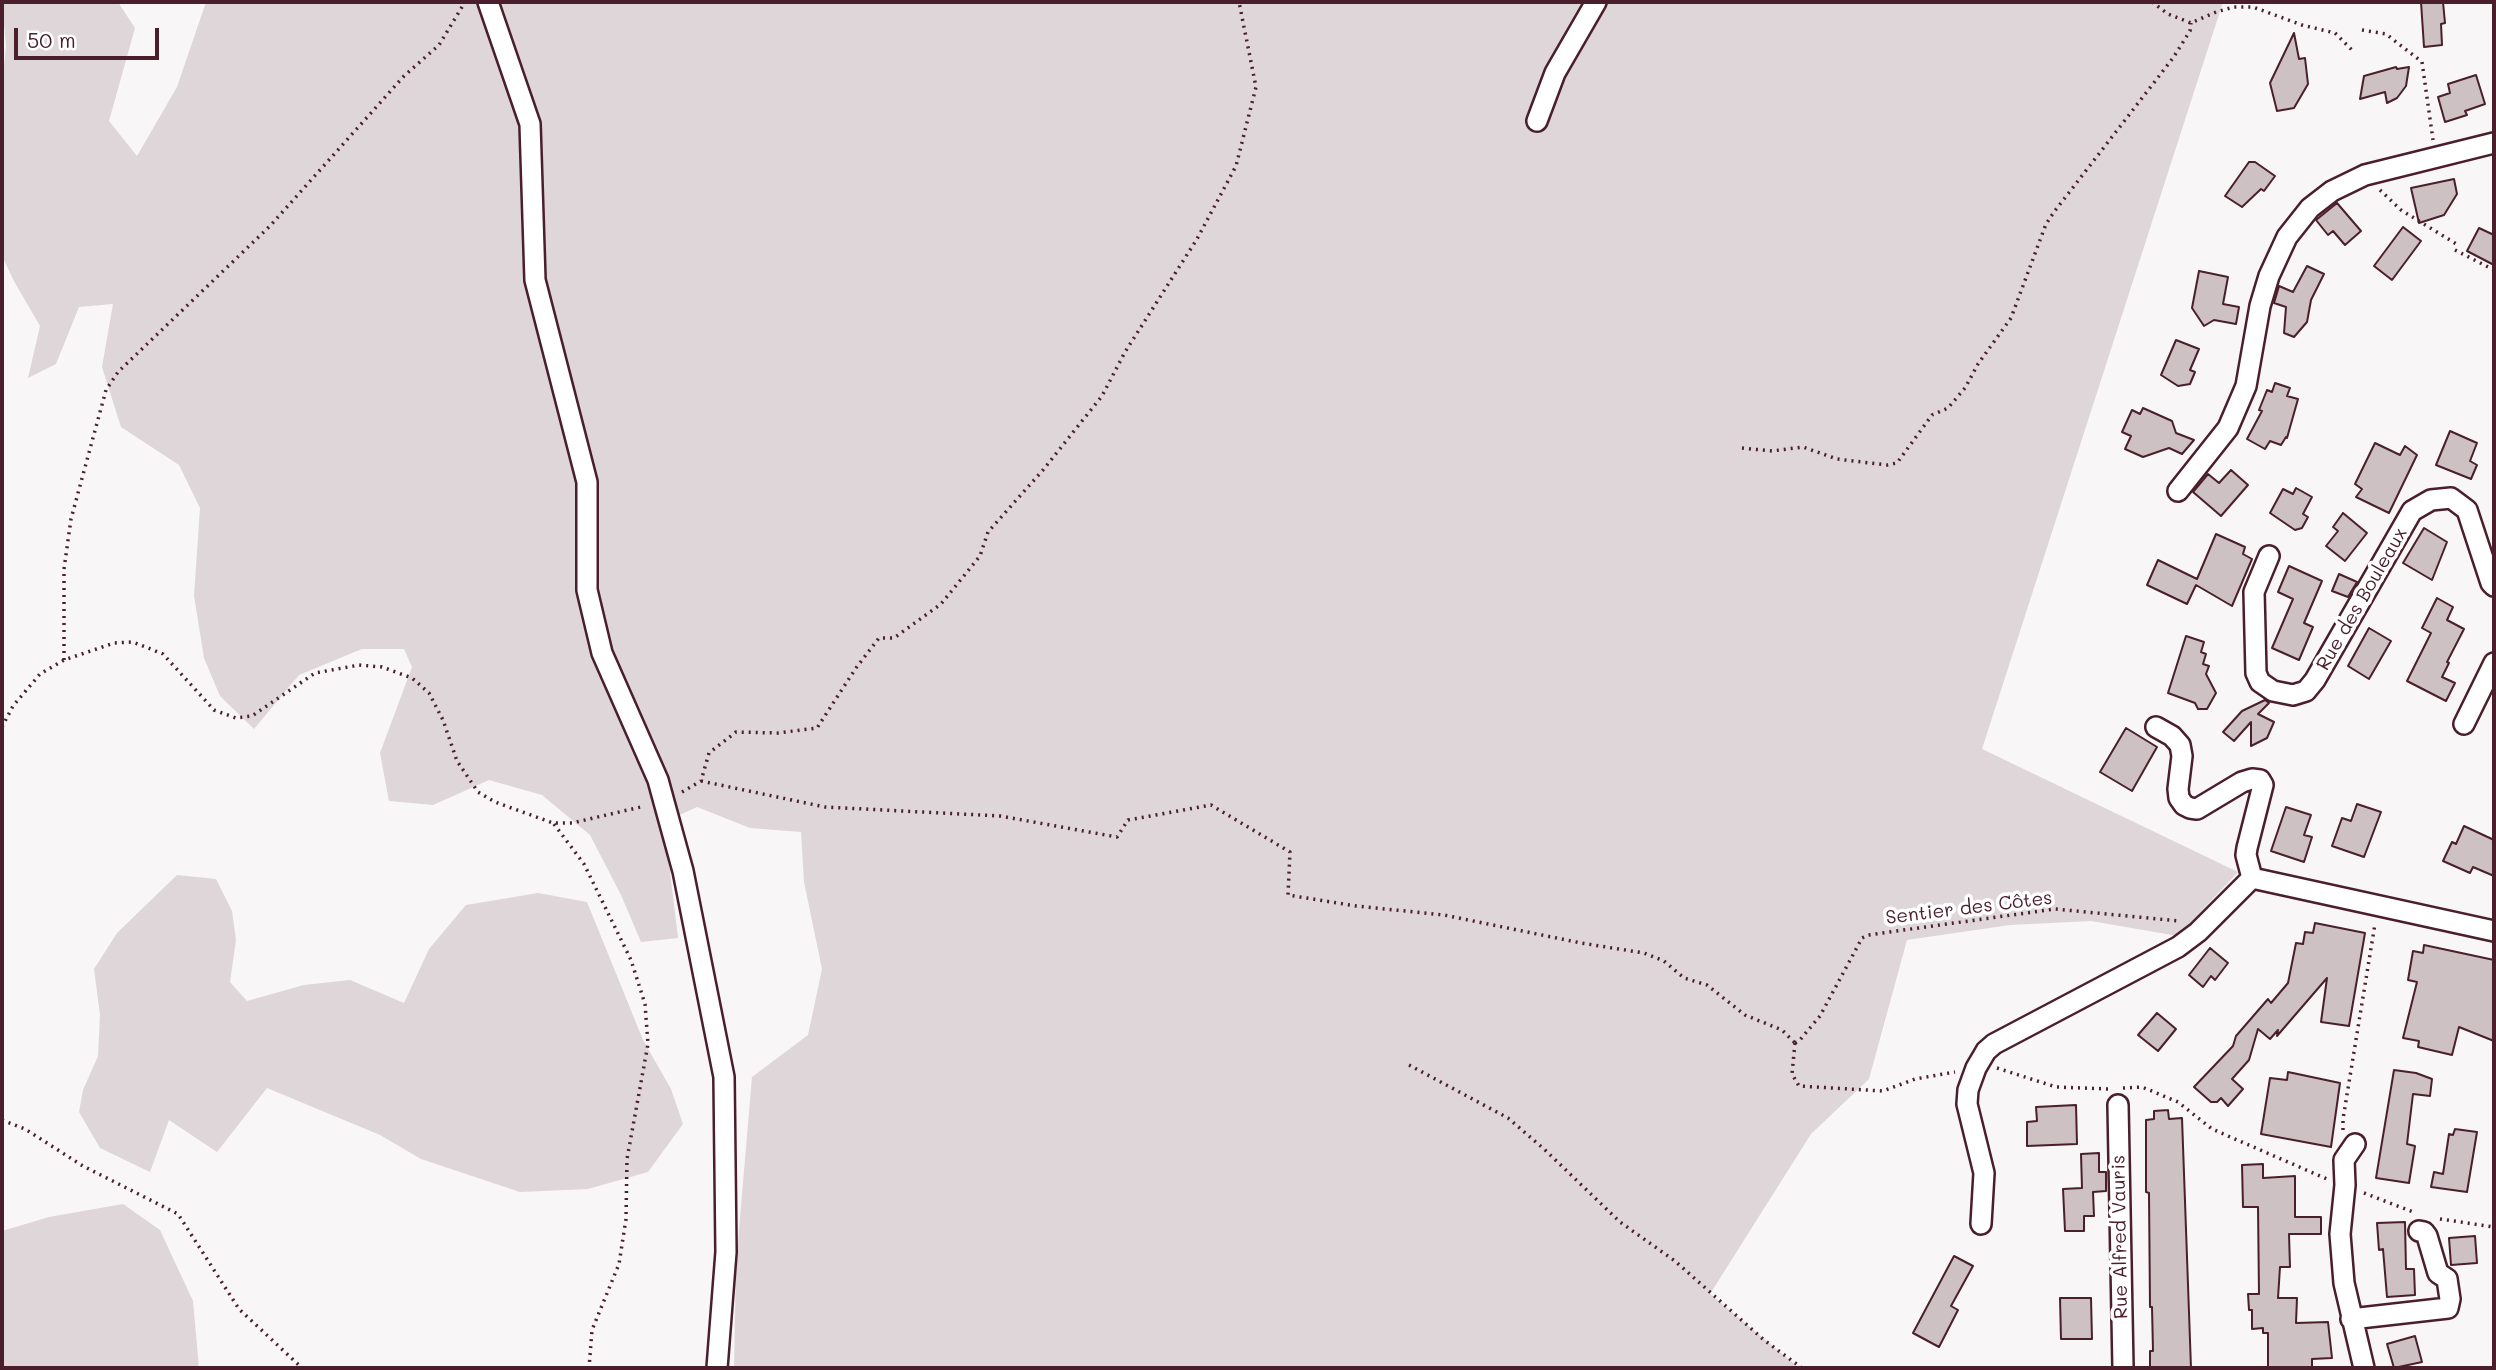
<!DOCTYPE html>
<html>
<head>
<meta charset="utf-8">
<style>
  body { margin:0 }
  #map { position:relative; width:2496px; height:1370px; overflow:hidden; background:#f8f6f7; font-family:Mali,sans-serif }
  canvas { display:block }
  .frame { position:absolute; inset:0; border:4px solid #4a1f2b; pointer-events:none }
  .scale { position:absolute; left:14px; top:28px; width:145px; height:32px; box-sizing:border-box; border:4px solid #4a1f2b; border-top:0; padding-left:9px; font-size:21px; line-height:24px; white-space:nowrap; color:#4a1f2b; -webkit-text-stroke:5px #fff; paint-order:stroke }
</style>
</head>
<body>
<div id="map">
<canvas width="2496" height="1370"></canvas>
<div class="frame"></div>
<div class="scale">50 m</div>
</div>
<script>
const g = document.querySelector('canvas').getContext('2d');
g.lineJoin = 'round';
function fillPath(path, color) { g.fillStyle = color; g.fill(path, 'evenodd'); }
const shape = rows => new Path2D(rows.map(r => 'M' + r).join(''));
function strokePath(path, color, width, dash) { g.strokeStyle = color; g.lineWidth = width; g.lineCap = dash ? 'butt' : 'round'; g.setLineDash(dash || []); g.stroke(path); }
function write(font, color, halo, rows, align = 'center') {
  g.font = font + ' Mali,sans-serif'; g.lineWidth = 7; g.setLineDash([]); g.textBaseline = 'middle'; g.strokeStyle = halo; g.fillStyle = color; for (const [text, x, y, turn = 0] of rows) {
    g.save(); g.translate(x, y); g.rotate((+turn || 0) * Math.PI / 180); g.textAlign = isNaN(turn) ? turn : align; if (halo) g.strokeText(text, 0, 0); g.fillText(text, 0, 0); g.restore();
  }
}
fillPath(shape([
  [2,2,118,2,135,28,109,121,137,156,177,87,206,2,2223,2,1982,749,2238,872,2178,936,2091,921,2010,925,1907,940,1869,1079,1811,1134,1710,1294,1799,1368,734,1368,736,1265,752,1077,808,1035,822,969,804,882,801,832,750,828,697,807,664,822,678,938,641,942,621,895,590,835,542,795,489,780,433,805,389,801,380,753,412,667,404,649,362,649,299,675,254,729,220,696,204,658,194,596,200,508,179,465,121,427,102,367,113,304,79,307,56,364,28,378,40,326,15,283,2,256,2,84,6,46],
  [177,875,216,879,232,911,236,940,230,982,247,1001,304,985,350,980,404,1003,429,949,466,905,538,893,587,902,643,1040,671,1089,683,1124,648,1172,588,1189,520,1192,421,1159,380,1135,267,1088,217,1152,169,1120,150,1172,100,1148,79,1112,83,1090,98,1056,100,1015,94,969,117,933],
  [123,1204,160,1230,193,1301,199,1368,2,1368,2,1231,49,1217]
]), '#ded6d9');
const building = shape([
  [2421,2,2443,2,2445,23,2441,24,2442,45,2424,47,2421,2],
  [2294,33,2299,59,2305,58,2308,84,2294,108,2277,111,2270,83,2294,33],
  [2396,67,2397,69,2409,67,2406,86,2397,98,2387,103,2385,92,2360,99,2364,76,2396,67],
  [2476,75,2485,104,2465,111,2467,115,2445,122,2438,97,2450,93,2448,84,2476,75],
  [2249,162,2255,162,2275,176,2264,191,2261,189,2242,207,2225,196,2249,162],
  [2454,179,2457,194,2444,215,2419,223,2411,188,2454,179],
  [2337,203,2361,231,2345,245,2333,231,2328,235,2316,220,2337,203],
  [2403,227,2421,241,2392,280,2374,266,2403,227],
  [2479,228,2494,235,2494,265,2467,251,2479,228],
  [2307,266,2324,274,2311,300,2307,322,2294,337,2284,333,2286,307,2274,303,2279,286,2293,292,2307,266],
  [2199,271,2228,277,2223,304,2239,307,2236,324,2214,320,2204,326,2192,308,2199,271],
  [2176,340,2199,349,2190,370,2195,372,2190,384,2178,386,2161,375,2176,340],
  [2275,383,2290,388,2287,396,2298,399,2287,438,2286,437,2281,445,2270,441,2265,449,2247,439,2262,411,2259,410,2267,390,2272,392,2275,383],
  [2143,408,2172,421,2176,433,2194,440,2182,454,2169,448,2143,457,2125,449,2131,436,2122,432,2132,410,2140,414,2143,408],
  [2450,431,2477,443,2470,461,2477,465,2471,479,2436,465,2450,431],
  [2375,443,2400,455,2405,446,2417,455,2389,513,2356,497,2362,489,2355,484,2375,443],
  [2231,470,2248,485,2221,516,2193,492,2208,474,2219,483,2231,470],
  [2296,488,2312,497,2303,514,2308,517,2302,528,2295,530,2270,513,2283,489,2293,494,2296,488],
  [2343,513,2367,533,2345,561,2326,546,2338,531,2333,527,2343,513],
  [2424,528,2447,542,2432,580,2403,563,2424,528],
  [2216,534,2245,547,2243,554,2252,559,2232,606,2196,585,2187,604,2147,585,2158,560,2197,579,2216,534],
  [2289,566,2322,581,2304,623,2313,627,2299,660,2272,648,2293,599,2278,592,2289,566],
  [2339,574,2357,582,2348,597,2332,591,2339,574],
  [2437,598,2453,607,2447,620,2464,629,2447,662,2449,663,2442,677,2455,683,2446,701,2407,681,2431,633,2422,628,2437,598],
  [2369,628,2391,641,2369,679,2348,666,2369,628],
  [2186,636,2204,642,2201,652,2206,654,2203,664,2209,666,2206,674,2216,693,2207,709,2198,709,2195,703,2168,693,2186,636],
  [2265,700,2269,703,2258,714,2274,722,2267,738,2251,746,2251,722,2234,741,2223,732,2242,711,2265,700],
  [2126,728,2157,747,2132,791,2100,772,2126,728],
  [2357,804,2381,812,2364,857,2332,846,2342,818,2351,821,2357,804],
  [2286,807,2311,815,2304,835,2312,837,2304,862,2271,851,2286,807],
  [2464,826,2494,840,2494,876,2473,867,2470,873,2443,861,2452,842,2456,844,2464,826],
  [2315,923,2365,933,2349,1026,2321,1022,2327,978,2277,1036,2278,1030,2270,1039,2258,1029,2249,1060,2232,1079,2243,1089,2228,1106,2221,1098,2217,1102,2211,1102,2194,1087,2233,1046,2236,1036,2268,999,2271,1003,2288,983,2296,943,2303,944,2305,932,2313,933,2315,923],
  [2424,945,2494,960,2494,1041,2459,1027,2452,1055,2418,1047,2419,1041,2403,1038,2417,982,2408,980,2413,951,2423,953,2424,945],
  [2210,948,2228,963,2215,980,2211,976,2203,987,2189,975,2210,948],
  [2157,1013,2176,1029,2158,1051,2138,1035,2157,1013],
  [2394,1070,2416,1073,2432,1079,2430,1096,2413,1094,2407,1144,2415,1146,2409,1183,2376,1178,2394,1070],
  [2288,1072,2340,1083,2331,1147,2261,1134,2270,1078,2287,1080,2288,1072],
  [2076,1105,2077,1144,2027,1146,2027,1122,2037,1121,2036,1107,2076,1105],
  [2168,1110,2169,1119,2182,1118,2191,1368,2150,1368,2150,1351,2153,1351,2152,1307,2150,1307,2149,1193,2146,1192,2146,1120,2154,1119,2154,1111,2168,1110],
  [2455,1129,2477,1132,2467,1192,2431,1187,2434,1172,2443,1174,2449,1134,2453,1135,2455,1129],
  [2099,1153,2099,1172,2106,1172,2106,1191,2093,1192,2094,1216,2084,1216,2084,1231,2065,1231,2063,1189,2082,1188,2081,1154,2099,1153],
  [2263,1164,2263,1178,2295,1176,2295,1217,2321,1217,2321,1234,2289,1234,2290,1267,2280,1267,2278,1298,2297,1298,2296,1323,2328,1322,2332,1358,2312,1359,2312,1368,2268,1368,2268,1333,2263,1333,2263,1328,2252,1329,2252,1310,2249,1310,2248,1294,2259,1294,2258,1207,2243,1207,2242,1165,2263,1164],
  [2405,1222,2406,1269,2414,1269,2415,1295,2387,1297,2383,1249,2379,1250,2377,1223,2405,1222],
  [2475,1236,2477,1263,2451,1265,2449,1238,2475,1236],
  [1954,1256,1973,1266,1951,1306,1958,1310,1939,1347,1913,1333,1954,1256],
  [2060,1298,2091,1298,2092,1339,2061,1339,2060,1298],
  [2415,1336,2422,1362,2394,1368,2387,1344,2415,1336]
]);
fillPath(building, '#cdc1c4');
strokePath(building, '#4a1f2b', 2);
const minor = shape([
  [488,2,530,124,535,280,587,482,587,590,602,653,658,780,664,802,683,871,724,1077,726,1252,717,1368],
  [1537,121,1555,73,1596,2],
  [2178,491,2228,428,2246,386,2260,306,2269,276,2287,237,2310,208,2332,191,2365,175,2494,143],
  [2269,556,2254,592,2256,673,2260,682,2273,691,2293,695,2306,691,2315,680,2412,511,2431,500,2451,498,2467,510,2491,583,2494,586],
  [2464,724,2494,663],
  [2156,727,2172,736,2180,745,2182,756,2178,789,2179,798,2184,805,2190,808,2197,809,2242,782,2252,779,2260,780,2263,785,2247,848,2246,855,2252,878],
  [2118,1105,2123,1368],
  [2355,1144,2344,1160,2345,1185,2340,1234,2344,1283,2364,1368],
  [1981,1224,1984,1173,1967,1104,1968,1090,1976,1068,1986,1051,1994,1044,2178,947,2198,932,2252,878,2494,931],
  [2351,1319,2448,1308,2450,1299,2447,1279,2438,1273,2427,1236,2424,1232,2419,1231]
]);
strokePath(minor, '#4a1f2b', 24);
strokePath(shape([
  [2152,2,2168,14,2191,23,2216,12,2234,7,2253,7,2302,25,2335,33,2353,51],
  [2362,30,2386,34,2422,62,2433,140],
  [2380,190,2401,210,2458,245],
  [2455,250,2494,270],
  [1742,448,1772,451,1803,447,1837,459,1887,465,1897,463,1932,415,1948,408,1965,388,1978,364,2011,318,2046,224,2054,212,2173,58,2190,31,2191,23],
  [64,660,64,569,71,519,106,390,118,372,270,226,404,76,439,45,465,2],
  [2,727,13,706,40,674,64,660,114,643,133,642,163,654,214,710,236,718,252,716,315,673,359,665,382,667,412,678,429,693,443,720,457,761,478,792,495,802,553,823,572,823,645,806],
  [701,781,825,807,1000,816,1117,837,1128,820,1211,805,1290,852,1288,895,1356,906,1444,915,1581,943,1644,953,1664,961,1684,978,1707,985,1745,1015,1782,1030,1795,1043],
  [682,792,701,781,709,753,736,732,778,733,817,728,856,668,879,638,894,638,941,604,980,556,988,532,1043,470,1102,396,1125,352,1197,239,1236,166,1256,87,1239,2],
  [554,824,584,864,631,960,645,1004,648,1044,627,1159,626,1219,619,1264,592,1330,589,1368],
  [1795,1043,1792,1074,1799,1086,1883,1091,1915,1079,1955,1072],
  [1795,1043,1799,1041,1820,1016,1862,938,1868,935,2055,909,2179,921],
  [1409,1065,1508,1118,1544,1149,1620,1222,1675,1261,1764,1340,1802,1368],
  [1997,1068,2056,1087,2109,1089],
  [2123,1088,2142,1087,2178,1102,2212,1129,2327,1179],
  [2,1120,25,1129,83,1166,178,1214,239,1309,302,1368],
  [2343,1130,2343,1119,2375,924],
  [2364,1193,2416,1213],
  [2440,1219,2494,1227]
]), '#4a1f2b', 3.5, [2, 5]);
strokePath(minor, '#fff', 19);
write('19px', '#4a1f2b', '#fff', [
  ["Rue des Bouleaux",2362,599,-60],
  ["Sentier des Côtes",1969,908,-7],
  ["Rue Alfred Vauris",2120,1237,-91]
]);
</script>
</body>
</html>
